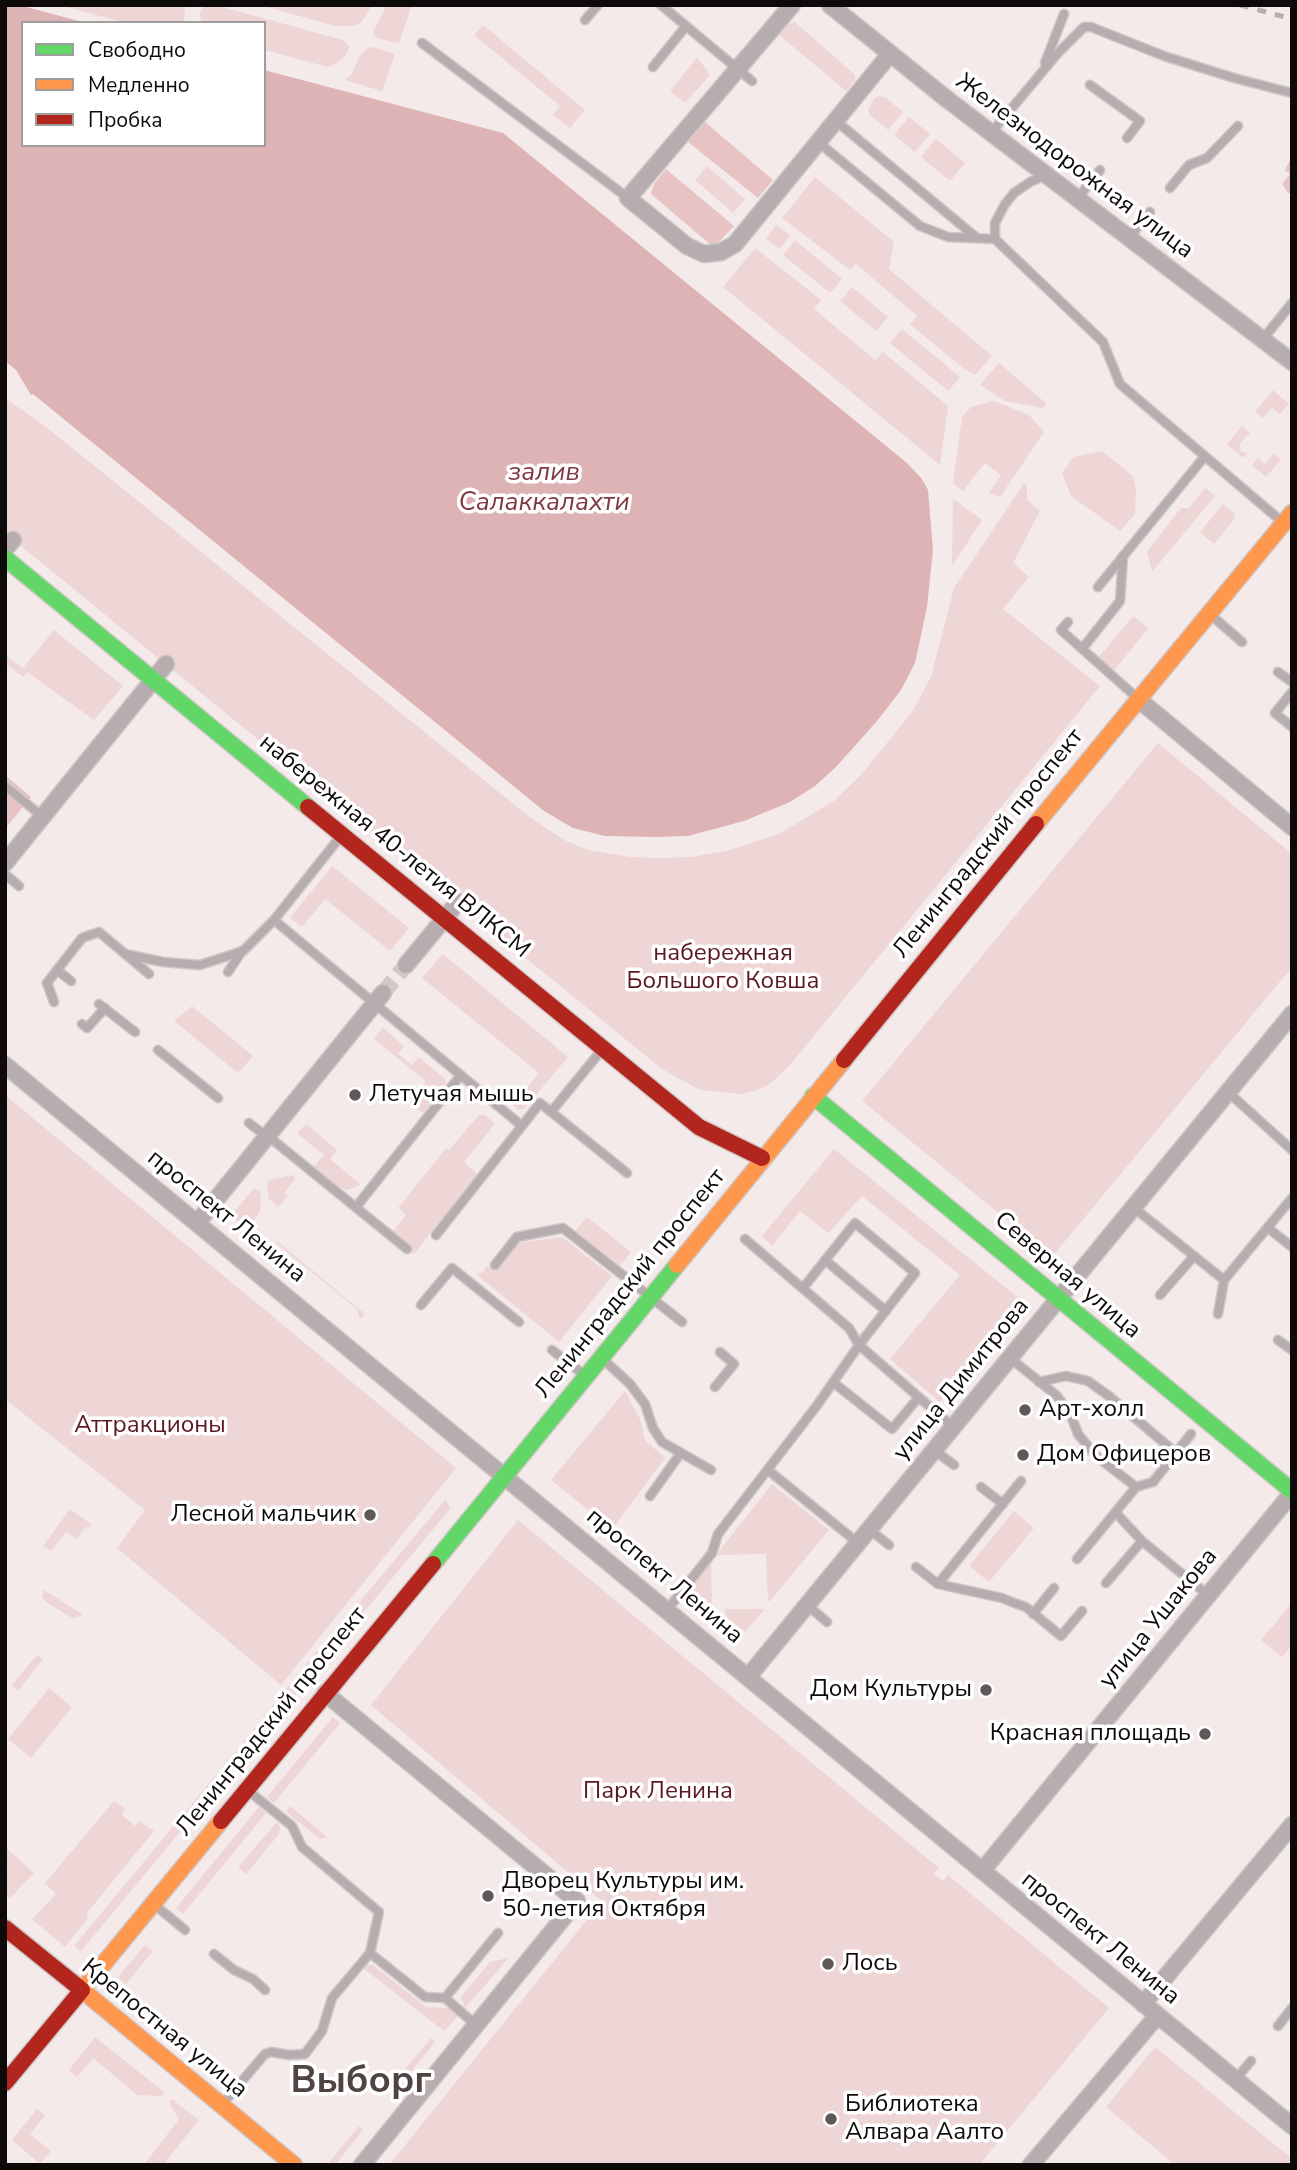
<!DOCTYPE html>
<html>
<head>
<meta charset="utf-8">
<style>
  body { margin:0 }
  #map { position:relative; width:1297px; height:2170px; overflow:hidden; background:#f4eaea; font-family:"Nunito Sans",sans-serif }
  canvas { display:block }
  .frame { position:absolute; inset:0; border:7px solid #0f0a0a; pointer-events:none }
  .legend { position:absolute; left:21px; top:21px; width:245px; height:126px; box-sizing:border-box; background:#fff; border:2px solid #9f9d9d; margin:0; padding:9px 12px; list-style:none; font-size:21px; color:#0f0a0a }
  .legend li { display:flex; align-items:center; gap:14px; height:35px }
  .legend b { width:35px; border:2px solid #9f9d9d }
</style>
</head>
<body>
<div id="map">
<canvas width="1297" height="2170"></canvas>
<div class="frame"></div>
<ul class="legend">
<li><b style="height:9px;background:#63d668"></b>Свободно</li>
<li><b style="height:9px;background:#ff974d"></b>Медленно</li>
<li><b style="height:9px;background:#b3261e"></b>Пробка</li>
</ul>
</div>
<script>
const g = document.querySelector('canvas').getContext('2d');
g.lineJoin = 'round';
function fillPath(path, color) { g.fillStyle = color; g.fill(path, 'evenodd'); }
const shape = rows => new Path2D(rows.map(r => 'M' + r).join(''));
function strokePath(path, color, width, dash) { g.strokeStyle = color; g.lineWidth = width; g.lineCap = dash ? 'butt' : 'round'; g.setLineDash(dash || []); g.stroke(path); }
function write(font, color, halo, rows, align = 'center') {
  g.font = font + ' "Nunito Sans",sans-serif'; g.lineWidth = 7; g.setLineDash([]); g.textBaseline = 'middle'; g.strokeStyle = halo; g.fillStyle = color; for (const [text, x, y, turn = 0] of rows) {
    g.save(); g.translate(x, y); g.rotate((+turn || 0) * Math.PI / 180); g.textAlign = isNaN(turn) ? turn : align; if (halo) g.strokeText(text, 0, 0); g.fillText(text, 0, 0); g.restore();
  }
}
fillPath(shape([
  [60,5,185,5,184,23,126,23],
  [215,5,343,40,349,46,347,53,341,60,328,67,264,50,264,23,201,23,200,13,204,6],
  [260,5,372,5,361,23,351,26,335,26],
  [387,5,412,5,399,43,376,38,373,32],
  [795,22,855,75,855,80,846,91,778,34,788,24],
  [483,25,585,110,570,128,553,115,560,106,474,35],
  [372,47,395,54,382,91,345,80,351,75,361,54,368,48],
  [697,58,708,71,709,76,685,103,670,91],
  [879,96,885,97,903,112,888,130,870,115,868,110,874,98],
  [909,117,930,134,915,152,894,135],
  [936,139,965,163,950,181,921,157],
  [707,166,745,199,733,213,695,180],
  [815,177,894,242,889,269,992,356,975,375,963,368,910,324,917,316,856,264,850,270,782,218],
  [776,225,790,235,780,249,766,239],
  [795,240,842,279,830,293,783,255],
  [755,248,821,300,814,309,875,360,883,352,948,406,940,465,723,287],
  [852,287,888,317,876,331,840,301],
  [902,329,960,377,948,391,890,343],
  [999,363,1047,404,1043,408,1005,401,980,385],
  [1273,390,1289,404,1280,414,1272,408,1263,418,1255,412],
  [5,398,45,426,531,818,564,840,588,850,631,857,660,858,691,857,727,851,779,834,834,801,860,776,912,712,931,677,954,588,1024,483,1027,484,1027,500,1040,511,1013,563,1029,577,1003,609,1100,686,790,1065,771,1083,758,1090,741,1094,700,1090,662,1069,5,533],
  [994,401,1029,415,1044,432,1000,497,989,493,1001,475,985,463,963,491,953,483,962,417,971,407],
  [1242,426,1250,433,1239,444,1241,451,1247,453,1243,458,1227,444],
  [1102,451,1133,476,1136,492,1135,514,1120,531,1071,496,1062,473,1073,457],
  [1274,454,1281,459,1266,477,1252,465,1258,458,1265,464],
  [1205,488,1215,496,1152,572,1147,552,1181,508,1189,508],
  [953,499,982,520,952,566],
  [1223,504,1233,512,1235,518,1214,544,1200,532],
  [1133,616,1148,628,1110,676,1094,663],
  [54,630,123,686,94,720,27,672,23,677,5,663,5,655,23,668],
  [1158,743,1292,854,1292,967,1052,1257,862,1101],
  [332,866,409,928,390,951,325,899,302,927,290,918],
  [443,954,568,1057,524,1109,518,1110,513,1105,539,1073,422,978],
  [192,1006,253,1056,238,1073,174,1021],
  [383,1028,404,1046,398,1054,412,1065,419,1057,445,1079,446,1084,423,1113,410,1102,426,1081,374,1039],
  [5,1095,456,1468,281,1685,117,1548,145,1510,5,1399],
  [479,1115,485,1115,495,1124,464,1162,477,1174,414,1254,390,1235,406,1215,398,1208,446,1148,449,1150],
  [306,1124,337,1150,330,1159,360,1184,357,1187,346,1190,339,1187,314,1167,324,1155,297,1133],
  [834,1149,1021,1300,940,1402,890,1359,960,1275,862,1196,828,1233,800,1211,772,1246,762,1236],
  [293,1175,295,1179,284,1193,288,1196,278,1207,269,1199,267,1184,270,1180],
  [254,1188,261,1192,260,1212,253,1221,236,1221,231,1216],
  [587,1217,631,1252,620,1266,575,1231],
  [562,1237,612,1276,559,1342,476,1274,484,1272,486,1266,496,1271,518,1243],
  [277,1241,365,1314,360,1319,357,1309,276,1243],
  [625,1391,640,1419,645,1440,665,1458,612,1529,551,1480],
  [772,1484,829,1530,770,1601,768,1601,766,1554,716,1555],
  [446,1499,450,1509,333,1649,330,1637],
  [70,1509,91,1524,88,1529,85,1527,77,1539,66,1532,51,1551,43,1546],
  [1014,1511,1034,1528,989,1582,969,1566],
  [518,1520,939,1868,934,1874,943,1881,948,1875,1109,2008,979,2165,389,2165,602,1901,371,1705],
  [711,1561,712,1602,709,1604,689,1588],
  [44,1590,82,1614,81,1616,72,1618,46,1602,42,1597],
  [1292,1603,1292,1645,1282,1657,1261,1640],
  [724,1609,765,1609,745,1632,727,1618],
  [317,1651,322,1662,233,1769,223,1767],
  [37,1655,43,1659,18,1691,11,1686],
  [49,1688,72,1707,31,1758,8,1739],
  [333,1717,340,1723,274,1803,267,1797],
  [215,1776,224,1779,81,1951,74,1946],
  [114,1801,125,1809,121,1814,135,1826,139,1821,154,1831,86,1914,89,1917,65,1947,32,1919,56,1894,45,1883],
  [290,1806,327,1837,320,1839,286,1812],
  [259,1807,266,1813,183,1914,176,1908],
  [277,1822,280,1828,279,1834,246,1874,238,1867],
  [5,1847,34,1873,10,1898,5,1894,5,1872,8,1868,5,1865],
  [145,1945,153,1951,126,1984,118,1977],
  [508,1958,499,1969,465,2008,461,1997,490,1962],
  [367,1965,373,1965,426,2007,448,2008,458,2016,444,2031,363,1968],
  [95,2037,164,2092,162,2096,137,2095,93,2058,77,2077,69,2070],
  [431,2038,435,2042,407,2077,402,2073],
  [1155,2047,1292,2159,1292,2165,1175,2165,1106,2107],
  [172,2099,199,2120,163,2165,144,2165,179,2119,169,2102],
  [37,2109,45,2115,30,2134,51,2151,40,2164,12,2140],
  [359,2126,363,2130,335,2165,330,2161]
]), '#eed5d6');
fillPath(shape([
  [705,122,773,180,758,198,688,142],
  [1292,156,1292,193,1288,193,1282,184,1290,174,1285,170],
  [666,169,734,226,717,244,711,245,651,194,654,184],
  [5,775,31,797,5,829]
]), '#e7c3c4');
fillPath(shape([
  [5,5,19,5,86,23,23,23,23,145,264,145,264,70,503,133,907,463,922,479,928,490,933,550,927,607,915,663,901,690,877,721,836,767,815,786,790,802,744,821,688,836,657,837,605,836,573,828,544,811,33,394,31,395,16,370,5,361]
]), '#deb3b5');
strokePath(shape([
  [383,993,406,965]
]), '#d2c8c8', 16, [16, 8]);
const lane = shape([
  [661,5,752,81],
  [585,20,598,5],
  [422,43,628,198],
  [1045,63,1064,14],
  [653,67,686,26],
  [1090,85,1140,121,1127,138],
  [836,121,977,238],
  [991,133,1058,53,1084,27,1091,27,1164,56,1234,78,1292,93],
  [818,142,920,226,948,237,995,239],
  [1046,175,1030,182,1014,193,1005,204,995,223,995,239,1103,342,1120,384,1280,520],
  [1170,188,1189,165,1207,158,1238,126],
  [1077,199,1100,170],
  [1128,239,1150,212],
  [1263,339,1292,303],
  [1098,587,1205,456],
  [1212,616,1242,642],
  [1068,622,1061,630,1135,696],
  [1082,649,1120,601,1123,556],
  [1278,672,1292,682],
  [1292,692,1275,713,1292,727],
  [5,786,43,817],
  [5,874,19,886],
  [274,920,522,1126],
  [125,954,163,962,200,965,243,951,274,920,340,837],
  [57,970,71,981],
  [228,972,242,951],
  [54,1002,47,983,82,938,99,932,149,974],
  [99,1004,135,1032],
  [82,1024,87,1028,105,1008],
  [158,1050,218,1098],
  [1228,1092,1292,1150],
  [551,1112,600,1052],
  [249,1123,267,1137],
  [268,1136,407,1249],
  [356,1207,461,1075],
  [1133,1207,1224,1280,1218,1314],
  [1268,1228,1292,1247],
  [436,1235,540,1103,627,1173],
  [745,1239,849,1328,859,1345,953,1427],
  [825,1260,886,1311],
  [495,1265,517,1237,563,1228,682,1322],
  [1224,1280,1292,1198],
  [1160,1295,1194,1256],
  [421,1305,452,1268,519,1322],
  [1278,1340,1292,1350],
  [552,1350,583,1374],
  [1010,1358,1056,1395,1070,1413,1078,1434,1096,1456,1136,1487],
  [605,1361,630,1384,645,1404,653,1428,662,1442,711,1470],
  [1039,1382,1066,1376,1088,1381,1109,1396,1176,1453],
  [834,1383,892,1429,919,1397],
  [715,1387,734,1364,720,1352],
  [934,1450,954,1465],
  [768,1470,858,1543],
  [1021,1481,938,1584,1002,1598,1017,1604,1026,1607,1061,1636,1082,1611],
  [981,1487,1003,1504],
  [650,1496,680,1454],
  [1116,1513,1142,1541,1209,1596],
  [869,1529,889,1545],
  [1077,1559,1136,1487,1153,1482,1191,1434],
  [916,1567,938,1584],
  [1106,1583,1142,1541],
  [807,1605,827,1622],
  [667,1610,712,1553,718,1534,818,1404,859,1345,915,1273,855,1223,803,1288],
  [1033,1614,1054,1588],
  [251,1793,292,1826,302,1847,379,1912,370,1953,425,1997,445,1998,476,2025],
  [155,1905,185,1930],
  [214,1954,234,1970,253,1979,265,1990],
  [445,1998,498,1933],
  [1278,2026,1292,2008],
  [1236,2079,1251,2061],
  [225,2101,265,2054,271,2052,289,2055,305,2054,322,2031,332,1998,370,1953]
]);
const street = shape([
  [792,5,628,198,687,246,704,254,721,252,735,244,890,54],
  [830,5,948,100,1292,362],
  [5,549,13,540],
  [1138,699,1292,827],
  [5,863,166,664],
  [406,965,458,902],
  [5,1065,1292,2126],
  [197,1223,383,993],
  [748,1677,1292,1014],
  [325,1693,577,1901,362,2165],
  [982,1871,1292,1493],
  [1143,2004,1292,1825],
  [1031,2165,1157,2016]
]);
const fast = shape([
  [5,558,308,807],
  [813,1096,1292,1491],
  [433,1564,677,1265]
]);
const slow = shape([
  [1036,824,1292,513],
  [677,1265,844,1060],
  [221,1821,82,1990,294,2165]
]);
const jam = shape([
  [308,807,699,1127,762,1158],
  [844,1060,1036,824],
  [221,1821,433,1564],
  [5,1928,82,1990,5,2083]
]);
strokePath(lane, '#cfc7c7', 11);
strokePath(street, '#cfc7c7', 19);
strokePath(fast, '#cfc7c7', 19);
strokePath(slow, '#cfc7c7', 19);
strokePath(jam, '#cfc7c7', 19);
strokePath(lane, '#b7adae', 8);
strokePath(street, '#b7adae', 16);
strokePath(fast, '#63d668', 16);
strokePath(slow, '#ff974d', 16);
strokePath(jam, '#b3261e', 16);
strokePath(shape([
  [1240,5,1292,19]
]), '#b7aeae', 5, [9, 9]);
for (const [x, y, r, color] of [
  [355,1095,7,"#5f5858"],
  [1025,1410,7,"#5f5858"],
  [1023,1455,7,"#5f5858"],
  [370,1515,7,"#5f5858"],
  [986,1690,7,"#5f5858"],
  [1205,1734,7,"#5f5858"],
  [488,1896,7,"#5f5858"],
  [828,1964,7,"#5f5858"],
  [831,2119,7,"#5f5858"]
]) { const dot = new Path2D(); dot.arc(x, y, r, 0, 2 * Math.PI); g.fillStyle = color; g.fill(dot); strokePath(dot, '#fff', 2.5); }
write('24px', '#0f0a0a', '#fff', [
  ["Железнодорожная улица",1074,167,37],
  ["Ленинградский проспект",989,844,-51],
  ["набережная 40-летия ВЛКСМ",394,847,39],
  ["проспект Ленина",226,1217,39],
  ["Северная улица",1067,1276,40],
  ["Ленинградский проспект",631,1284,-51],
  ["улица Димитрова",962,1380,-51],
  ["проспект Ленина",664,1577,40],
  ["улица Ушакова",1159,1619,-51],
  ["Ленинградский проспект",272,1722,-51],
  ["проспект Ленина",1100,1939,39],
  ["Крепостная улица",164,2029,39]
]);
write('24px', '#5c1822', '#fff', [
  ["набережная",723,954],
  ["Большого Ковша",723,982],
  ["Аттракционы",150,1426],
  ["Парк Ленина",658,1792]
]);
write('24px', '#0f0a0a', '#fff', [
  ["Летучая мышь",369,1095],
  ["Арт-холл",1039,1410],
  ["Дом Офицеров",1037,1455],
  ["Лесной мальчик",356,1515,"right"],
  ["Дом Культуры",972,1690,"right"],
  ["Красная площадь",1191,1734,"right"],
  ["Дворец Культуры им.",502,1882],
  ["50-летия Октября",502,1910],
  ["Лось",842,1964],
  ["Библиотека",845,2105],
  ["Алвара Аалто",845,2133]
], 'left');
write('italic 26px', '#803940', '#fff', [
  ["залив",544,474],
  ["Салаккалахти",544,504]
]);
write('bold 38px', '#524343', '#fff', [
  ["Выборг",361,2083]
]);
</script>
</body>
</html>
